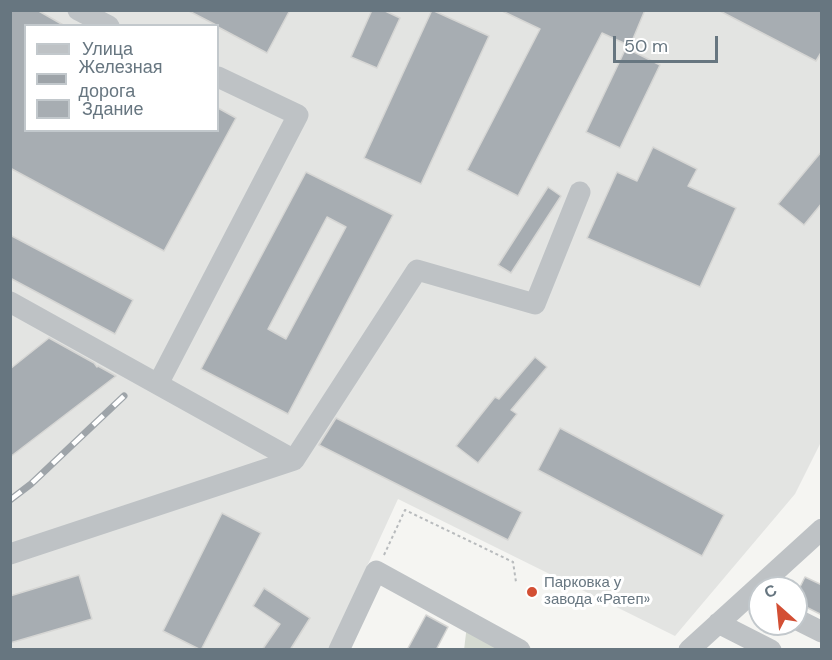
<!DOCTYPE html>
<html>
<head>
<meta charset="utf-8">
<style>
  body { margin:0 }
  #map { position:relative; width:832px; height:660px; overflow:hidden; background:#f5f5f2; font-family:"DM Sans",sans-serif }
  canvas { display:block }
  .frame { position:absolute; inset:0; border:12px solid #677680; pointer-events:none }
  .legend { position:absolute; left:24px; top:24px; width:195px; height:108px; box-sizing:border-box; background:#fff; border:2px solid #c2c8cc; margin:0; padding:8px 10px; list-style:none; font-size:18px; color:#677680 }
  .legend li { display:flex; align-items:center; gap:12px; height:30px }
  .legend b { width:30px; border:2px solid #c2c8cc }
  .north { position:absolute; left:748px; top:576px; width:60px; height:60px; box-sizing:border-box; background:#fff; border:2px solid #c2c8cc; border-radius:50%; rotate:333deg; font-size:16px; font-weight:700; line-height:24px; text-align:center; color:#677680 }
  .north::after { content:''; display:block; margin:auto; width:21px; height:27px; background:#d34f34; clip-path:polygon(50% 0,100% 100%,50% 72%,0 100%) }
  .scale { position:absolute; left:613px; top:36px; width:105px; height:27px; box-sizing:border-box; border:3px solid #677680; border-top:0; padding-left:8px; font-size:18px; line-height:21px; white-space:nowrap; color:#677680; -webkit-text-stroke:4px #fff; paint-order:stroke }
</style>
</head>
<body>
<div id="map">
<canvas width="832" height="660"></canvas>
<div class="frame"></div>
<ul class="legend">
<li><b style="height:8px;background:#bec2c5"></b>Улица</li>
<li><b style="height:8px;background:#9ea4a9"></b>Железная дорога</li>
<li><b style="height:16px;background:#a7adb2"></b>Здание</li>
</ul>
<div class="north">С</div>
<div class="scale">50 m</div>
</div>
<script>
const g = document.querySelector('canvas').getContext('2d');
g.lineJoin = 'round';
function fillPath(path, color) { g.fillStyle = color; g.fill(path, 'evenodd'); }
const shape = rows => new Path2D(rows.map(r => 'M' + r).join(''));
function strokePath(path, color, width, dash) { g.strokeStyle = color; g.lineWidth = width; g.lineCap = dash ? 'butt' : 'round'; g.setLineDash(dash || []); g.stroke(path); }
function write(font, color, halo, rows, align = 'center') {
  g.font = font + ' "DM Sans",sans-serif'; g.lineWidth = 6; g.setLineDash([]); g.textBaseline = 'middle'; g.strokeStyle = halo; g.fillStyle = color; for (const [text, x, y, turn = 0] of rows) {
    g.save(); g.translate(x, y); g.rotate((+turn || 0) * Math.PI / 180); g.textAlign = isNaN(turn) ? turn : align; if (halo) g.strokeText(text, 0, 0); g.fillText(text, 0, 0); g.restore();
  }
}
fillPath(shape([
  [10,11,821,11,821,442,795,494,675,636,398,499,329,649,11,649],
  [26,26,218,26,218,130,26,130]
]), '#e3e4e2');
fillPath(shape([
  [467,625,510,650,464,650]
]), '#d5dad1');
const building = shape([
  [10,10,37,10,65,26,26,26,26,130,218,130,218,108,236,118,164,251,10,168,10,10],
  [187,10,290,10,267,53,218,27,218,26,187,10],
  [372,10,383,10,400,18,377,68,351,57,372,10],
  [432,10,489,36,421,184,364,158,432,10],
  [500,10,645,10,630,46,602,33,518,196,467,170,540,29,500,10],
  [718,10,822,10,822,51,816,61,718,10],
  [626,48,660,65,620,148,586,132,626,48],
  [653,147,697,169,688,186,736,208,700,287,587,238,617,172,637,181,653,147],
  [822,151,822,203,804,225,778,204,822,151],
  [306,172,393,215,288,414,201,369,306,172],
  [327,217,346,227,286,339,268,329,327,217],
  [548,187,561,196,511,273,498,265,548,187],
  [10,235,133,300,115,334,10,278,10,235],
  [49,338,94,363,97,367,98,366,116,376,10,457,10,369,49,338],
  [535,357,547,367,511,410,517,414,478,463,456,446,495,397,499,399,535,357],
  [336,418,522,512,508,540,319,445,336,418],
  [560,428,724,515,702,556,538,470,560,428],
  [222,513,261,533,201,650,163,631,222,513],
  [79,575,92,619,10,643,10,596,79,575],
  [805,577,822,585,822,615,796,602,796,595,805,577],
  [264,588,310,618,290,650,262,650,280,624,253,606,264,588],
  [426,615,448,627,436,650,407,650,426,615]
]);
fillPath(building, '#a7adb2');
strokePath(building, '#d6d6d4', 1.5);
strokePath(shape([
  [384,555,405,510,513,562,516,582]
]), '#b8bbbd', 2, [3, 3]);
strokePath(shape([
  [78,10,109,26],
  [10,302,294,460,10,554],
  [158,384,298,115,218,77],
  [294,460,417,270,535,304,580,192],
  [796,619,822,632],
  [718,623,771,650],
  [339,650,376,571,520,650],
  [689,650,822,529]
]), '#bec2c5', 21);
const rail = shape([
  [10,500,31,484,124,396]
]);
strokePath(rail, '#9ea4a9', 7);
strokePath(rail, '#fff', 4.5, [14]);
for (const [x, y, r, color] of [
  [532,592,6,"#d34f34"]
]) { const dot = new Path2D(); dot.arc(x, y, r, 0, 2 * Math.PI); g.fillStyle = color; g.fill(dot); strokePath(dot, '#fff', 2); }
write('15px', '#677680', '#fff', [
  ["Парковка у",544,583],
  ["завода «Ратеп»",544,600]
], 'left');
</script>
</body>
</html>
